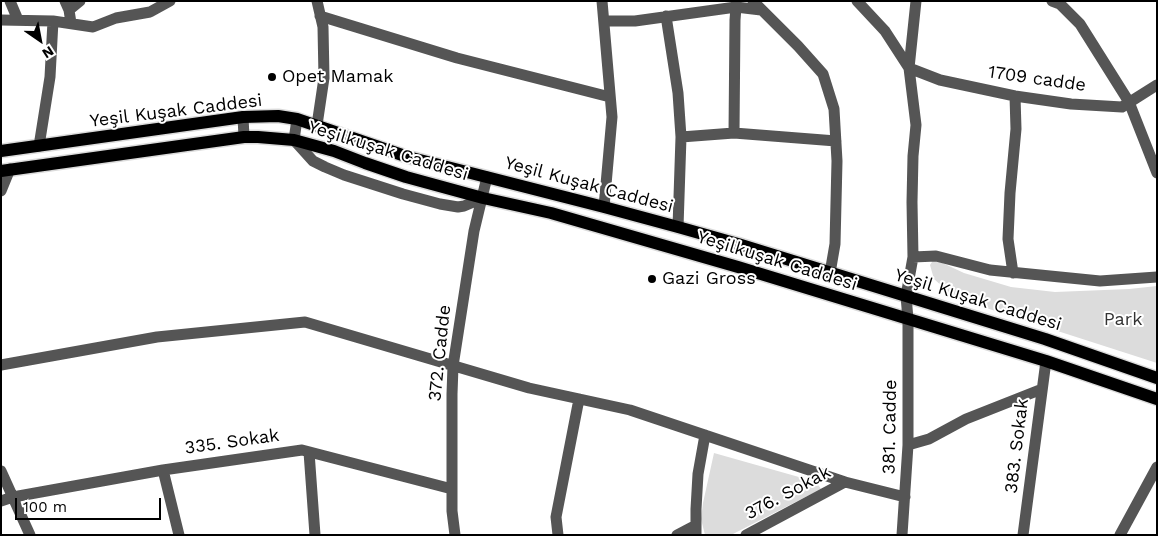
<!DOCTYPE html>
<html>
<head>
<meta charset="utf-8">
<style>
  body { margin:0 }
  #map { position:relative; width:1158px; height:536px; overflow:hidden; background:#fff; font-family:"Work Sans",sans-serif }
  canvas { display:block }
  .frame { position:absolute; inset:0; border:2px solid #000; pointer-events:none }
  .north { position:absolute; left:15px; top:15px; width:50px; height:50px; -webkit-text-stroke:4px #fff; paint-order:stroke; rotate:147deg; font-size:14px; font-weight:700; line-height:20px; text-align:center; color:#000 }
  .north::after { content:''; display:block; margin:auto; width:18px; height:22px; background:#000; clip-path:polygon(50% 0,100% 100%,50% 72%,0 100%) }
  .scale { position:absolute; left:15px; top:498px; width:146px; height:22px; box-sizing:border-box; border:2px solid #000; border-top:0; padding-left:6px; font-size:15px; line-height:18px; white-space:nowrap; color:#000; -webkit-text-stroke:4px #fff; paint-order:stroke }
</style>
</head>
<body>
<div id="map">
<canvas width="1158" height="536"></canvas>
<div class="frame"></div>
<div class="north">N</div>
<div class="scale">100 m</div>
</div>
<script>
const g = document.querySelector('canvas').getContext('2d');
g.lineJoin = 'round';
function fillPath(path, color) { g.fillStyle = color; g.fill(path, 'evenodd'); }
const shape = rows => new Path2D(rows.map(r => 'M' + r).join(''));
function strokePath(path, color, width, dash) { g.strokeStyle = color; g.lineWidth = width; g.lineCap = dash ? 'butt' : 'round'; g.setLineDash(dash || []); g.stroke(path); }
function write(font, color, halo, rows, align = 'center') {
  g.font = font + ' "Work Sans",sans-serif'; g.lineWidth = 4; g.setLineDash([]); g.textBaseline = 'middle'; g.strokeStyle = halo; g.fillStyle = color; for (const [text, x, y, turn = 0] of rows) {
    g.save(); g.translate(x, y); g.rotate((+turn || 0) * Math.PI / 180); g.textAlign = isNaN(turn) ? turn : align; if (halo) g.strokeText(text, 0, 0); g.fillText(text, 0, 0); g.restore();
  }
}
fillPath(shape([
  [934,259,964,273,1011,287,1055,292,1129,289,1157,286,1157,363,955,298,934,279,930,265],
  [714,453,813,481,817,483,821,489,731,535,705,535,701,519,703,503]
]), '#dcdcdc');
const major = shape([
  [1,151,243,117,278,116,297,119,408,157,604,207,678,227,738,244,1045,339,1157,378],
  [1,171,244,137,258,137,294,140,334,151,365,163,406,177,483,198,551,213,738,267,1046,361,1157,399]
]);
strokePath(major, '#dbdbdb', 15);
strokePath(shape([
  [10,1,18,20],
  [65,1,69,10,71,23],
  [317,1,323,27,324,78,317,125],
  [602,1,612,117,604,207],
  [753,1,798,46,823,74,834,109,837,161,835,244,830,273],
  [857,1,885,31,909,68,916,125,913,156,912,202,913,257,906,296,908,319,908,445,902,535],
  [916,1,909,68,940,80,1015,96,1071,104,1122,107,1157,85],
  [1052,1,1060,4,1080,24,1129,102,1157,173],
  [69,10,80,1],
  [320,16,457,58,610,97],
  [666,16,678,93,681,137,678,227],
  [1,20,53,21,93,27,116,18,150,12,170,1],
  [604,21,635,21,736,7,761,10],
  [243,117,244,137],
  [297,119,294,140,313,161,325,167,344,175,403,194,440,204,458,207,464,206,483,198],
  [734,133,735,20,736,7],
  [681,137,734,133,836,141],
  [39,146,50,77,53,21],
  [1,191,10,169],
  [913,257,936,256,990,270,1100,281,1157,277],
  [1013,273,1008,239,1010,193,1016,129,1015,96],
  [1,365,157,337,305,322,529,388,630,410,845,482],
  [908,445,929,439,966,419,1042,389],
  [309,452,315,535],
  [163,470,179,535],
  [1,471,30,535],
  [1,501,13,497,163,470,302,450,452,489],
  [455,535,452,511,452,394,453,366,474,231,487,177],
  [558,535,556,517,579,399],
  [677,535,696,525],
  [696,535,696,509,698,474,705,435],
  [746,535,845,482,905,497],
  [1023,535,1046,361],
  [1120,535,1157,467]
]), '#555', 11);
strokePath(major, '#000', 12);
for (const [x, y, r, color] of [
  [272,77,5,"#000"],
  [652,279,5,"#000"]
]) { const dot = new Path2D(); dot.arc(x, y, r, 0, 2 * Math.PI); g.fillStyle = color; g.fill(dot); strokePath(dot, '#fff', 2); }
write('18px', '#000', '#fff', [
  ["Opet Mamak",282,77],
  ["Gazi Gross",662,279]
], 'left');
write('18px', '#000', '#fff', [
  ["1709 cadde",1037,79,8],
  ["Yeşil Kuşak Caddesi",176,111,-7],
  ["Yeşilkuşak Caddesi",388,151,17],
  ["Yeşil Kuşak Caddesi",589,185,15],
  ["Yeşilkuşak Caddesi",777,261,17],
  ["Yeşil Kuşak Caddesi",978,300,17],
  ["372. Cadde",440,353,-84],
  ["381. Cadde",890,427,-89],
  ["335. Sokak",232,442,-8],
  ["383. Sokak",1017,446,-83],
  ["376. Sokak",788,493,-28]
]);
write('18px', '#333', '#fff', [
  ["Park",1123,320]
]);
</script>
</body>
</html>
